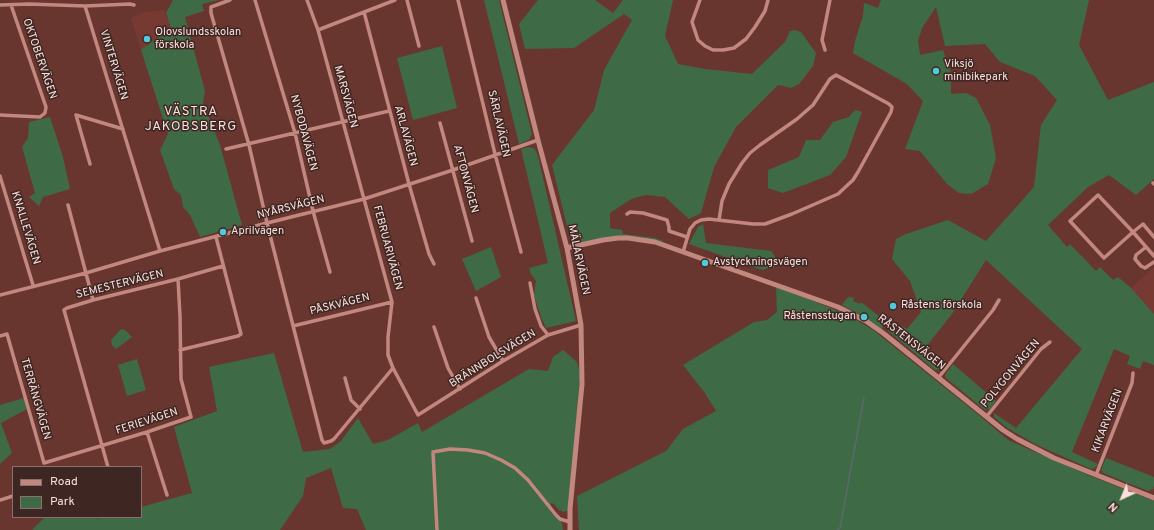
<!DOCTYPE html>
<html>
<head>
<meta charset="utf-8">
<style>
  body { margin:0 }
  #map { position:relative; width:1154px; height:530px; overflow:hidden; background:#69362f; font-family:Overpass,sans-serif }
  canvas { display:block }
  .legend { position:absolute; left:12px; top:466px; width:130px; height:52px; box-sizing:border-box; background:#3e2622; border:1px solid #8a716d; margin:0; padding:5px 7px; list-style:none; font-size:12px; color:#fbe1dd }
  .legend li { display:flex; align-items:center; gap:8px; height:20px }
  .legend b { width:20px; border:1px solid #8a716d }
  .north { position:absolute; left:1102px; top:478px; width:40px; height:40px; -webkit-text-stroke:3px #3e2622; paint-order:stroke; rotate:224deg; font-size:11px; font-weight:700; line-height:16px; text-align:center; color:#fbe1dd }
  .north::after { content:''; display:block; margin:auto; width:14px; height:18px; background:#fbe1dd; clip-path:polygon(50% 0,100% 100%,50% 72%,0 100%) }
</style>
</head>
<body>
<div id="map">
<canvas width="1154" height="530"></canvas>
<ul class="legend">
<li><b style="height:5px;background:#c2877e"></b>Road</li>
<li><b style="height:11px;background:#3e6b46"></b>Park</li>
</ul>
<div class="north">N</div>
</div>
<script>
const g = document.querySelector('canvas').getContext('2d');
g.lineJoin = 'round';
function fillPath(path, color) { g.fillStyle = color; g.fill(path, 'evenodd'); }
const shape = rows => new Path2D(rows.map(r => 'M' + r).join(''));
function strokePath(path, color, width, dash) { g.strokeStyle = color; g.lineWidth = width; g.lineCap = dash ? 'butt' : 'round'; g.setLineDash(dash || []); g.stroke(path); }
function write(font, color, halo, rows, align = 'center') {
  g.font = font + ' Overpass,sans-serif'; g.lineWidth = 3; g.setLineDash([]); g.textBaseline = 'middle'; g.strokeStyle = halo; g.fillStyle = color; for (const [text, x, y, turn = 0] of rows) {
    g.save(); g.translate(x, y); g.rotate((+turn || 0) * Math.PI / 180); g.textAlign = isNaN(turn) ? turn : align; if (halo) g.strokeText(text, 0, 0); g.fillText(text, 0, 0); g.restore();
  }
}
fillPath(shape([
  [164,10,171,28,141,50,131,18,145,12],
  [1154,267,1154,314,1131,288]
]), '#763a33');
fillPath(shape([
  [173,0,219,0,202,4,204,11,185,17,205,91,203,103,220,145,242,225,200,237,190,215,183,207,181,195,174,189,160,150,168,134,141,50,171,28,166,13],
  [484,0,499,0,532,134,529,140,519,144],
  [538,0,595,0,613,13,623,0,673,0,665,36,678,64,705,69,752,74,785,42,790,31,795,30,801,32,816,53,813,66,799,84,791,88,778,85,736,127,714,167,701,213,689,219,665,197,646,195,631,199,610,213,610,228,622,230,623,234,655,238,663,241,663,243,641,238,569,244,579,241,584,237,575,239,569,234,552,165,594,110,604,70,632,20,624,14,574,48,525,49,519,24],
  [881,0,1089,0,1079,45,1108,100,1154,82,1154,179,1136,195,1109,175,1088,187,1048,225,1067,247,1070,244,1096,271,1100,267,1113,280,1118,277,1131,288,1154,314,1154,365,1143,361,1140,369,1127,364,1130,356,1114,349,1072,452,1098,464,1095,468,1091,469,1035,444,1009,429,994,417,994,413,1016,428,1082,349,986,260,952,314,921,353,942,369,935,370,888,331,891,327,897,332,902,326,907,329,921,312,910,281,892,259,896,239,906,234,948,220,986,241,1034,187,1041,125,1057,100,1035,76,1000,62,985,44,945,46,936,7,922,28,918,41,920,55,943,50,951,73,951,94,966,93,976,98,990,125,996,158,988,184,971,194,959,193,947,184,920,151,905,149,923,101,907,84,853,53,855,41,863,16,864,3,878,8],
  [442,46,457,108,413,120,397,58],
  [855,110,862,112,846,157,830,175,783,193,768,188,768,170,799,157,806,140,820,140,833,122,849,117],
  [50,117,63,157,70,189,43,197,39,206,29,197,35,193,22,147,28,138,29,122],
  [529,147,535,149,538,156,576,321,546,328,541,317,534,295,536,281,531,274,529,268,548,263,521,149],
  [703,224,706,243,771,251,781,265,762,270,689,244,698,227],
  [491,247,501,277,476,291,462,259],
  [776,286,848,315,873,330,980,416,1008,440,1093,477,1154,501,1154,530,579,530,577,496,666,451,683,429,716,411,705,393,683,365,754,322,767,320,777,312],
  [850,297,854,298,853,301,860,304,861,302,884,320,882,330,861,315,842,305,847,298],
  [121,329,125,330,132,337,116,349,112,345,111,340],
  [563,350,577,362,580,374,569,510,564,512,559,510,554,504,551,503,551,512,560,518,562,523,563,530,366,530,357,509,343,508,331,468,306,478,303,496,280,530,32,530,45,517,96,517,97,519,105,517,141,517,141,507,192,493,174,427,217,411,209,367,274,353,303,452,330,449,341,441,358,418,373,444,388,440,418,423,422,432,529,369,548,371,553,357],
  [137,359,146,390,127,396,118,365],
  [953,364,996,401,990,409,985,410,946,378,945,375],
  [24,398,27,409,1,423,12,453,0,464,0,405],
  [1106,458,1154,477,1154,486,1153,489,1148,491,1103,473,1101,470]
]), '#3e6b46');
strokePath(shape([
  [837,530,840,528,864,397]
]), '#59696c', 1.5);
strokePath(shape([
  [230,0,211,7,211,13,249,145,267,223,322,440,324,443,331,441,334,439,393,368],
  [255,0,295,133,313,211,330,272],
  [307,0,318,30,392,302,388,337,388,355,393,368,418,415,503,361,548,335,581,325],
  [407,0,419,46],
  [458,0,495,154,521,252],
  [700,0,692,22,698,40,705,46,713,50,723,50,734,48,746,39,755,27,765,11,768,0],
  [0,5,29,4,85,6,130,4,134,5],
  [85,6,160,251],
  [364,12,409,184,429,254,434,264],
  [318,30,395,0],
  [825,50,822,40,830,0],
  [0,115,40,117,45,113,46,107,11,5],
  [76,115,90,164],
  [76,115,123,129],
  [440,123,472,241],
  [226,149,389,111],
  [0,176,33,285],
  [1153,183,1154,184],
  [68,205,93,300],
  [627,214,630,212,643,213,667,220,669,227,669,231,687,237],
  [1154,237,1143,224,1133,232,1104,258,1070,221,1098,195,1133,232,1154,256],
  [1146,247,1136,255,1135,259,1141,266,1145,268,1154,262],
  [683,252,690,229,695,223,701,220,709,219,753,224,765,224,792,214,838,194,853,180,858,172,891,112,892,107,889,104,836,75,830,79,813,105,797,119,760,145,750,153,742,163,729,184,722,201,719,220],
  [530,283,535,309,541,326,548,335],
  [0,295,86,273,160,251,267,223,364,199,453,170,538,140],
  [476,298,489,337,503,361],
  [293,326,392,302],
  [434,327,448,368,460,389],
  [0,336,7,334,44,463],
  [180,350,238,336,241,334,216,237],
  [939,377,993,310,999,300],
  [345,378,351,400,360,409],
  [987,416,1041,349,1050,342],
  [147,432,167,495],
  [44,463,147,432,191,417,181,379,180,316,178,279],
  [108,467,64,310,67,308,93,300,178,279,223,266],
  [1096,475,1132,383,1133,373],
  [0,500,13,496],
  [437,530,433,452,450,449,468,450,485,453,501,460,515,468,528,480,556,515,560,519,570,522]
]), '#c2877e', 3.5);
strokePath(shape([
  [503,0,538,140,567,248,581,325,582,384,570,509,570,530],
  [567,248,603,240,618,238,628,238,655,242,838,307,866,321,883,333,1003,430,1017,439,1054,458,1154,498]
]), '#c2877e', 5);
for (const [x, y, r, color] of [
  [147,39,4,"#53cadc"],
  [936,71,4,"#53cadc"],
  [223,232,4,"#53cadc"],
  [705,263,4,"#53cadc"],
  [893,306,4,"#53cadc"],
  [864,317,4,"#53cadc"]
]) { const dot = new Path2D(); dot.arc(x, y, r, 0, 2 * Math.PI); g.fillStyle = color; g.fill(dot); strokePath(dot, '#3e2622', 1.5); }
write('11px', '#fbe1dd', '#3e2622', [
  ["Olovslundsskolan",155,33],
  ["förskola",155,46],
  ["Viksjö",944,65],
  ["minibikepark",944,78],
  ["Aprilvägen",231,232],
  ["Avstyckningsvägen",713,263],
  ["Råstens förskola",901,306],
  ["Råstensstugan",856,317,"right"]
], 'left');
write('11px', '#fbe1dd', '#3e2622', [
  ["OKTOBERVÄGEN",39,59,71],
  ["VINTERVÄGEN",113,65,73],
  ["MARSVÄGEN",345,97,75],
  ["SÄRLAVÄGEN",498,124,77],
  ["NYBODAVÄGEN",303,133,75],
  ["ARLAVÄGEN",405,136,75],
  ["AFTONVÄGEN",465,179,75],
  ["NYÅRSVÄGEN",291,208,-14],
  ["KNALLEVÄGEN",25,228,73],
  ["FEBRUARIVÄGEN",387,248,75],
  ["MÄLARVÄGEN",578,260,78],
  ["SEMESTERVÄGEN",120,285,-14],
  ["PÅSKVÄGEN",340,305,-14],
  ["RÅSTENSVÄGEN",911,343,38],
  ["BRÄNNBOLSVÄGEN",493,359,-32],
  ["POLYGONVÄGEN",1011,374,-50],
  ["TERRÄNGVÄGEN",35,399,74],
  ["KIKARVÄGEN",1108,421,-69],
  ["FERIEVÄGEN",147,422,-18]
]);
g.letterSpacing = '1px';
write('13px', '#fbe1dd', '#3e2622', [
  ["VÄSTRA",191,112],
  ["JAKOBSBERG",191,127]
]);
g.letterSpacing = '0px';
</script>
</body>
</html>
